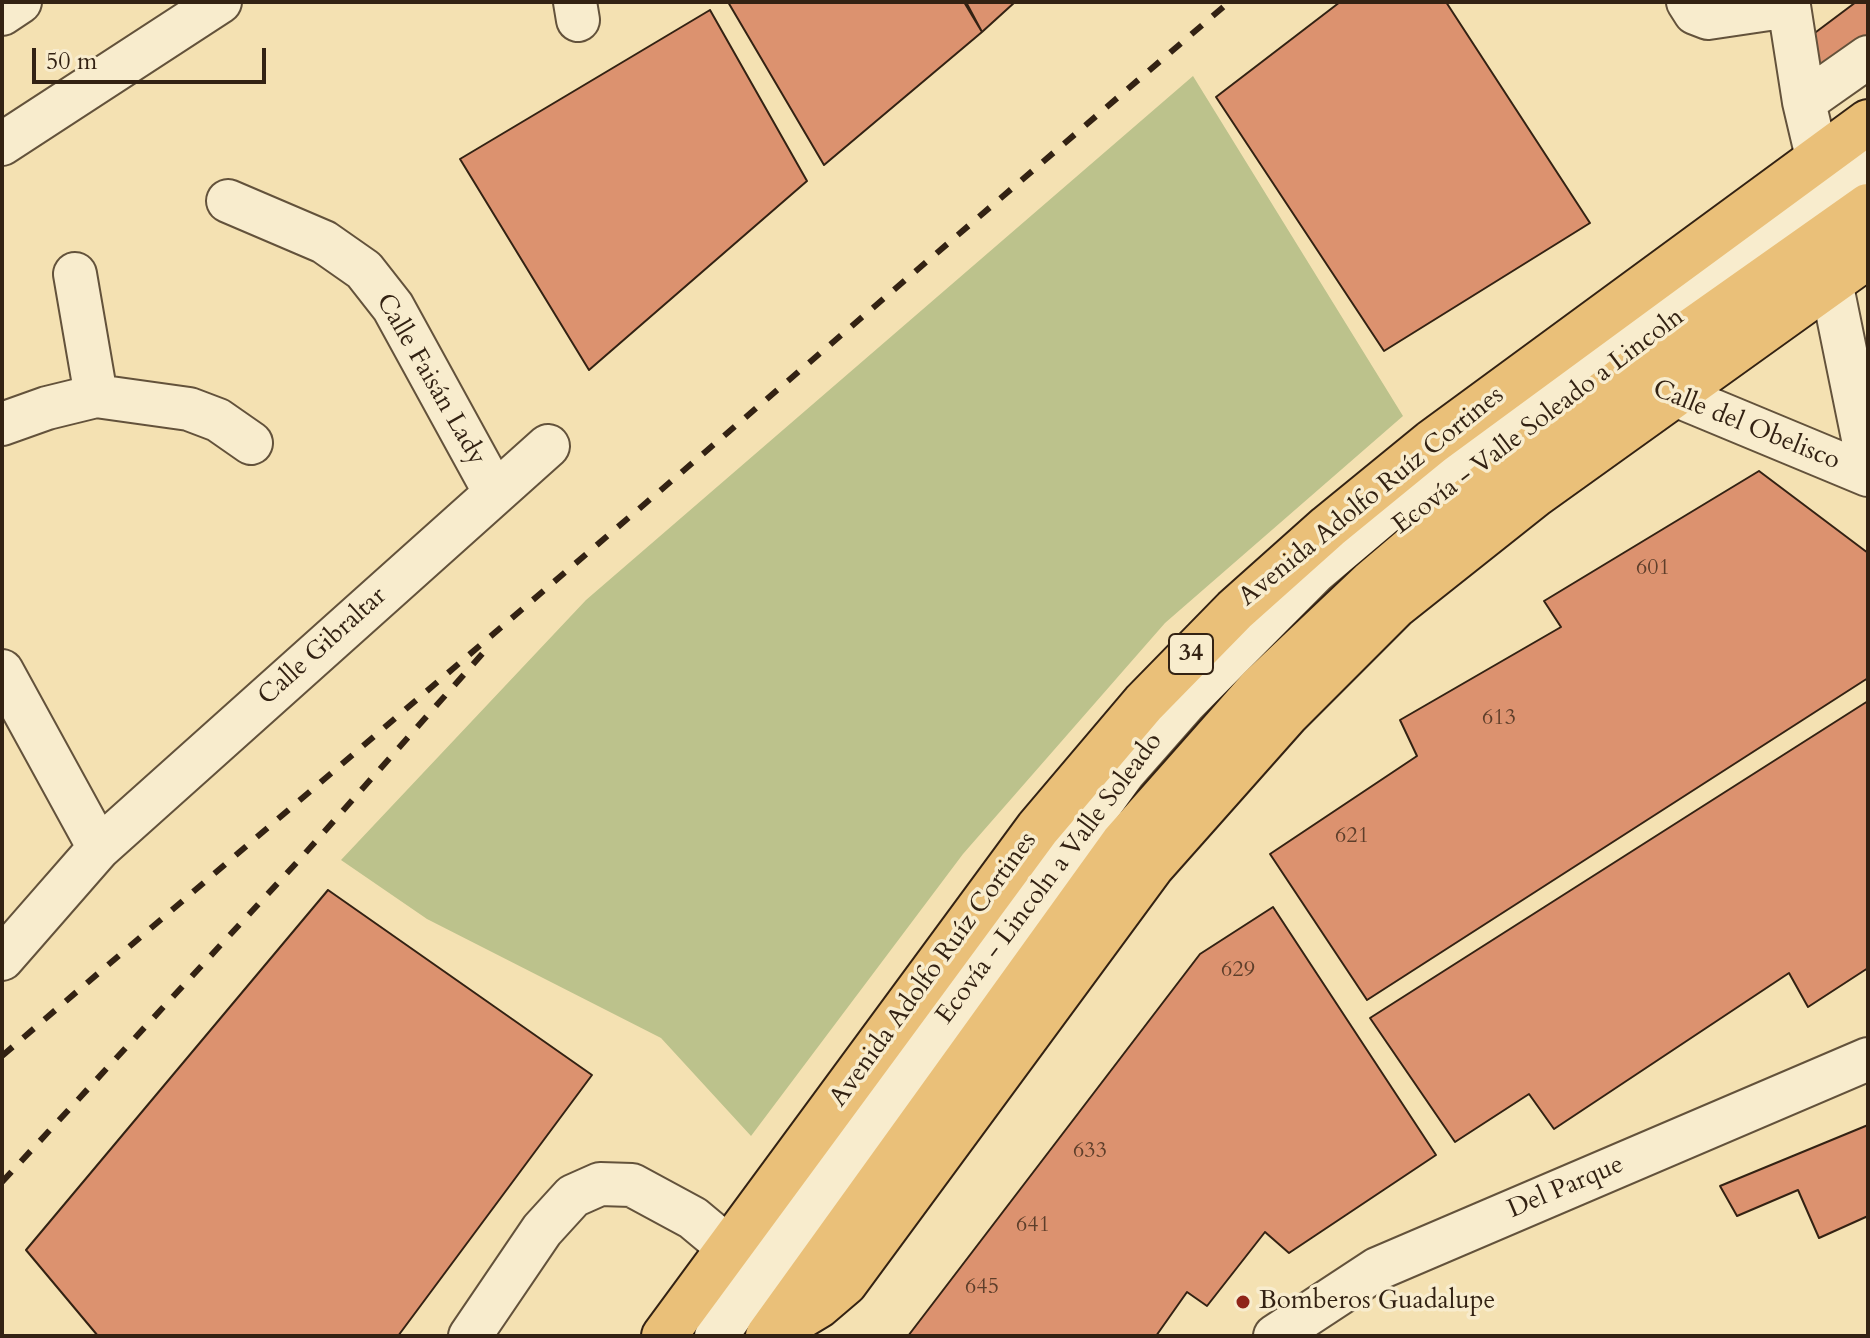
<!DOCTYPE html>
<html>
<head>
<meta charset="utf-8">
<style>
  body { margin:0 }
  #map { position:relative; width:1870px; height:1338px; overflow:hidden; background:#f4e1b2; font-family:Cardo,serif }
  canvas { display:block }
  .frame { position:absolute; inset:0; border:4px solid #332213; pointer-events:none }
  .scale { position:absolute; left:32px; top:48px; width:234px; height:36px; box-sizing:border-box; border:4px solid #332213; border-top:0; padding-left:10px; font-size:24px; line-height:28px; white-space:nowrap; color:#332213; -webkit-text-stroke:6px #f8eccd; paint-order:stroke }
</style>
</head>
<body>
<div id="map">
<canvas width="1870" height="1338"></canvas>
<div class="frame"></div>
<div class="scale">50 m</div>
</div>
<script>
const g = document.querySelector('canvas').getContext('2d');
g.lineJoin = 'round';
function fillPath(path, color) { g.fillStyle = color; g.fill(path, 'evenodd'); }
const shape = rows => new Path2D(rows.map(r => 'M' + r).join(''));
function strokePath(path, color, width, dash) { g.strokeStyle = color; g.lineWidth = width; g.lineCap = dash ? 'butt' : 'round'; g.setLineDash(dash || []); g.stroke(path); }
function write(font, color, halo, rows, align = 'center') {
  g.font = font + ' Cardo,serif'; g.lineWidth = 7; g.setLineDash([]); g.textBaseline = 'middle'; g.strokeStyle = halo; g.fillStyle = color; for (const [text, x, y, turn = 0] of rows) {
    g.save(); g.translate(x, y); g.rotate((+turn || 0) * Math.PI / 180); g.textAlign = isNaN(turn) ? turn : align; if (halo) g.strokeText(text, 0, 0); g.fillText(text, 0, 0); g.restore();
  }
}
fillPath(shape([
  [1193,76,1403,416,1165,623,963,854,751,1136,661,1038,427,919,341,860,586,600]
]), '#bcc28c');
const building = shape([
  [728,2,964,2,982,32,824,165,728,2],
  [966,2,1015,2,982,32,966,2],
  [1340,2,1446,2,1590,223,1384,351,1216,97,1340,2],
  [1856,2,1868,2,1868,37,1822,71,1800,44,1856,2],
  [710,10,807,181,589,370,460,159,710,10],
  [1759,471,1868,553,1868,678,1367,1000,1270,854,1417,756,1400,720,1561,627,1544,601,1759,471],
  [1868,701,1868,968,1808,1007,1789,973,1554,1129,1529,1094,1455,1142,1370,1018,1868,701],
  [328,890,592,1075,398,1336,98,1336,26,1250,328,890],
  [1273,907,1436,1155,1289,1253,1265,1232,1207,1306,1187,1292,1156,1336,908,1336,1200,954,1273,907],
  [1868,1125,1868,1216,1819,1238,1798,1190,1737,1216,1720,1186,1868,1125]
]);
fillPath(building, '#dc926f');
strokePath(building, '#332213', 2);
const minor = shape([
  [575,2,578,20],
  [1688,2,1695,13,1708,18,1789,6,1789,2],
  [1789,6,1804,102,1817,157],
  [2,14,20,2],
  [1804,102,1868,57],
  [2,144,220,2],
  [228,201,324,242,364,270,393,307,495,493],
  [1825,252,1868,463],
  [75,274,96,396],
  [1643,385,1673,394,1868,475],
  [2,424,47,408,96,396,189,409,218,420,251,443],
  [2,671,99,848],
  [2,959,99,848,548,446],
  [470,1336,542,1230,573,1196,600,1184,632,1185,693,1218,729,1248],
  [716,1336,1125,771,1184,704,1315,572,1411,491,1712,269,1868,162],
  [1275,1336,1377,1269,1868,1059]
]);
const major = shape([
  [798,1318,818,1306,845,1283,1152,866,1287,714,1395,606,1536,494,1868,256],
  [664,1336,1038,828,1144,703,1235,610,1328,527,1432,442,1868,122],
  [768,1336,1123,843,1259,689,1372,582,1505,469,1623,379,1868,206]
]);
strokePath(minor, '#63523b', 46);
strokePath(major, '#332213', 48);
strokePath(minor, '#f8eccd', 42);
strokePath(major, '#eac079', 44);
strokePath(shape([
  [2,1056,1229,2],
  [2,1182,300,859,483,653]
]), '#332213', 6, [14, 14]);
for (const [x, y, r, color] of [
  [1243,1302,8,"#8f2418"]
]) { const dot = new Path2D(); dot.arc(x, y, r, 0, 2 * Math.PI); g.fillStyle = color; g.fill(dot); strokePath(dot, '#f8eccd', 3); }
write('22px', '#5d3e2a', null, [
  ["601",1653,569],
  ["613",1499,719],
  ["621",1352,837],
  ["629",1238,971],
  ["633",1090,1152],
  ["641",1033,1226],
  ["645",982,1288]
]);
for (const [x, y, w] of [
  [1191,654,44]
]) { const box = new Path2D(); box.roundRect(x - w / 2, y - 20, w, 40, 6); g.fillStyle = '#f8eccd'; g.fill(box); strokePath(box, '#332213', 2); }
write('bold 24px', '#332213', null, [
  ["34",1191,654]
]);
write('26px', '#332213', '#f8eccd', [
  ["Calle Faisán Lady",430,380,60],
  ["Ecovía - Valle Soleado a Lincoln",1539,422,-37],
  ["Calle del Obelisco",1746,426,22],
  ["Avenida Adolfo Ruíz Cortines",1372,497,-39],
  ["Calle Gibraltar",323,647,-42],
  ["Ecovía - Lincoln a Valle Soleado",1050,879,-53],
  ["Avenida Adolfo Ruíz Cortines",934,970,-54],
  ["Del Parque",1566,1188,-23]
]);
write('26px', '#332213', '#f8eccd', [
  ["Bomberos Guadalupe",1259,1302]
], 'left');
</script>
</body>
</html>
